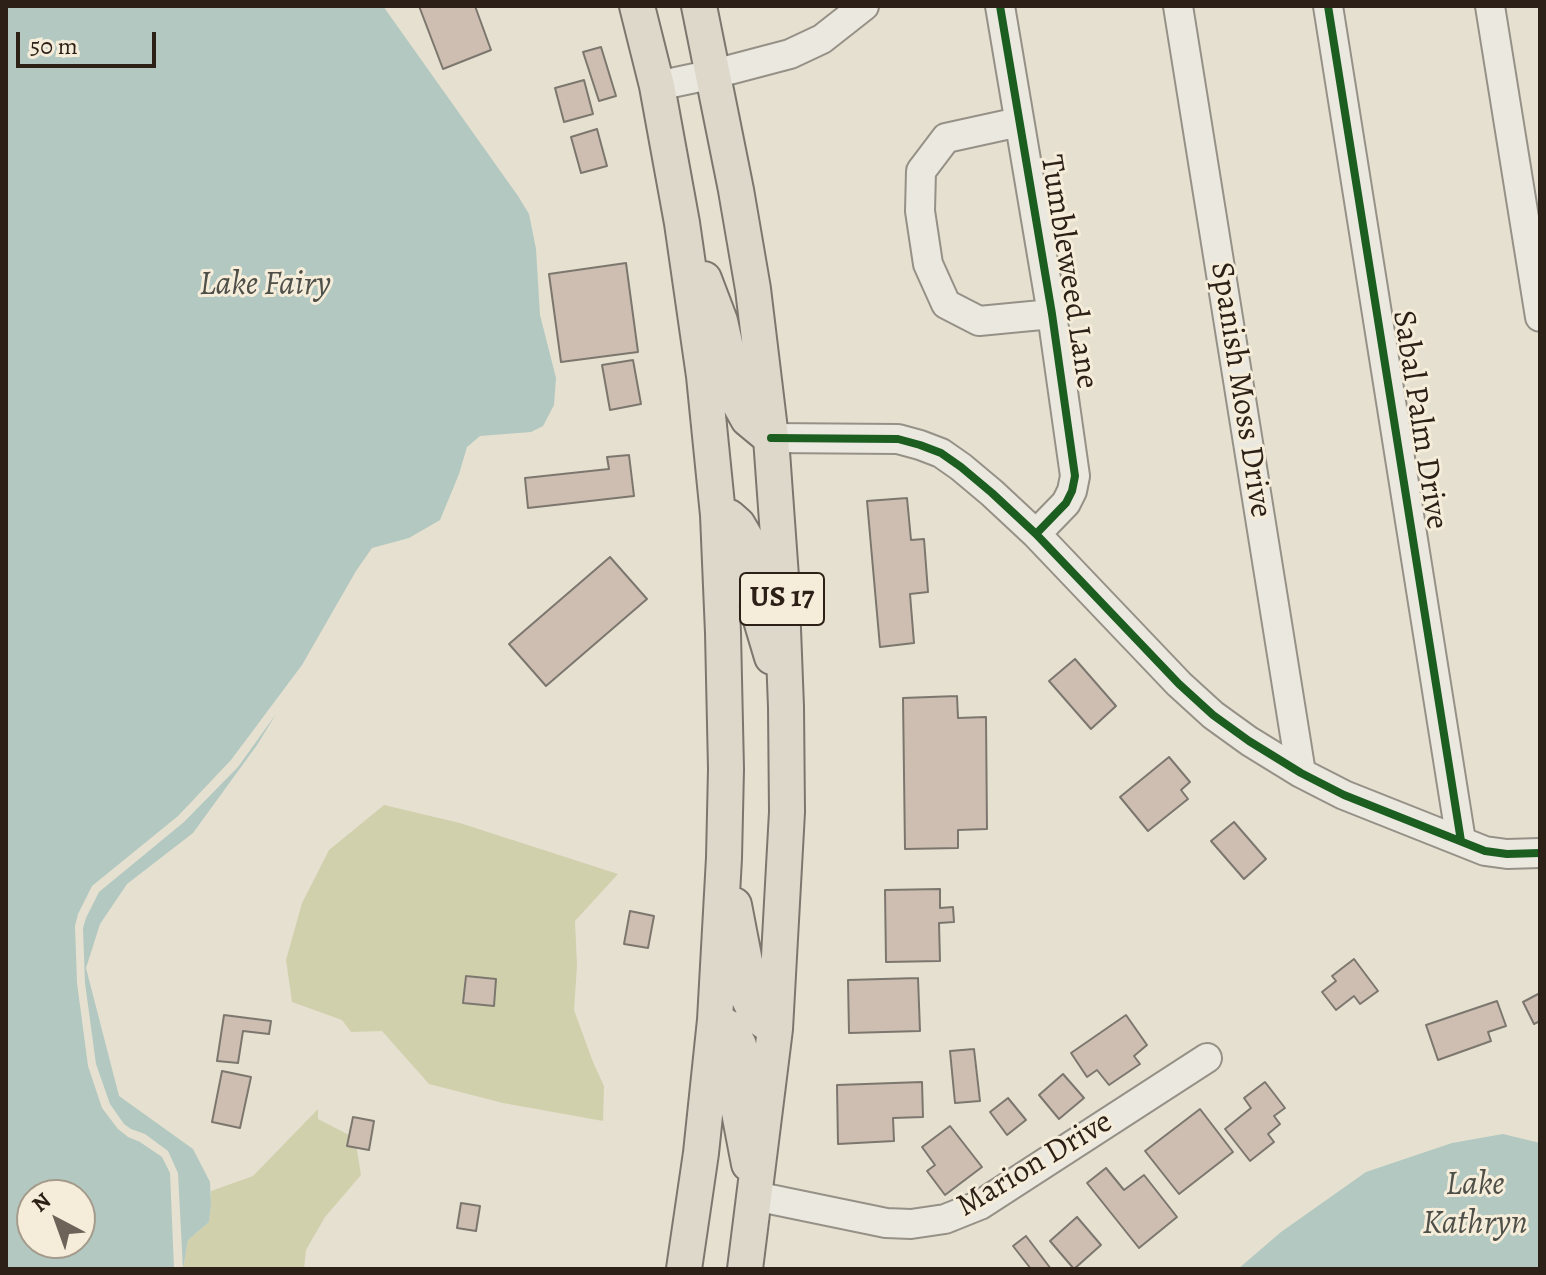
<!DOCTYPE html>
<html>
<head>
<meta charset="utf-8">
<style>
  body { margin:0 }
  #map { position:relative; width:1546px; height:1275px; overflow:hidden; background:#e6e0d0; font-family:Alegreya,serif }
  canvas { display:block }
  .frame { position:absolute; inset:0; border:8px solid #2d2017; pointer-events:none }
  .north { position:absolute; left:16px; top:1179px; width:80px; height:80px; box-sizing:border-box; background:#f5edda; border:2px solid #a59b8c; border-radius:50%; rotate:319deg; font-size:22px; font-weight:700; line-height:32px; text-align:center; color:#2d2017 }
  .north::after { content:''; display:block; margin:auto; width:28px; height:36px; background:#6e6358; clip-path:polygon(50% 0,100% 100%,50% 72%,0 100%) }
  .scale { position:absolute; left:16px; top:32px; width:140px; height:36px; box-sizing:border-box; border:4px solid #2d2017; border-top:0; padding-left:10px; font-size:24px; line-height:28px; white-space:nowrap; color:#2d2017; -webkit-text-stroke:6px #f5edda; paint-order:stroke }
</style>
</head>
<body>
<div id="map">
<canvas width="1546" height="1275"></canvas>
<div class="frame"></div>
<div class="north">N</div>
<div class="scale">50 m</div>
</div>
<script>
const g = document.querySelector('canvas').getContext('2d');
g.lineJoin = 'round';
function fillPath(path, color) { g.fillStyle = color; g.fill(path, 'evenodd'); }
const shape = rows => new Path2D(rows.map(r => 'M' + r).join(''));
function strokePath(path, color, width, dash) { g.strokeStyle = color; g.lineWidth = width; g.lineCap = dash ? 'butt' : 'round'; g.setLineDash(dash || []); g.stroke(path); }
function write(font, color, halo, rows, align = 'center') {
  g.font = font + ' Alegreya,serif'; g.lineWidth = 6; g.setLineDash([]); g.textBaseline = 'middle'; g.strokeStyle = halo; g.fillStyle = color; for (const [text, x, y, turn = 0] of rows) {
    g.save(); g.translate(x, y); g.rotate((+turn || 0) * Math.PI / 180); g.textAlign = isNaN(turn) ? turn : align; if (halo) g.strokeText(text, 0, 0); g.fillText(text, 0, 0); g.restore();
  }
}
fillPath(shape([
  [384,805,460,823,618,874,575,921,577,966,574,1010,593,1062,604,1086,603,1121,503,1103,429,1084,382,1031,351,1032,342,1020,292,1002,286,960,302,903,329,850],
  [318,1109,318,1119,355,1138,361,1175,325,1217,306,1250,304,1269,183,1269,188,1240,209,1222,211,1204,211,1191,253,1176]
]), '#d1d0ad');
fillPath(shape([
  [6,6,383,6,518,196,529,214,536,249,540,315,556,378,554,405,543,426,531,432,480,436,467,447,459,474,440,520,409,538,372,548,356,571,302,665,231,760,178,816,92,886,78,914,75,926,77,983,88,1066,102,1108,118,1129,128,1137,140,1142,162,1157,170,1173,174,1269,6,1269],
  [32,1195,80,1195,80,1243,32,1243],
  [276,714,257,745,193,833,127,884,100,924,86,968,119,1096,193,1149,210,1182,211,1204,209,1222,188,1240,183,1269,178,1173,168,1151,145,1134,131,1129,124,1124,110,1104,96,1064,85,983,83,928,86,918,99,892,184,822,238,767],
  [1503,1134,1540,1143,1540,1269,1238,1269,1281,1232,1366,1172,1452,1143]
]), '#b2c8c0');
const building = shape([
  [419,6,475,6,491,50,443,69,419,6],
  [601,47,616,96,599,101,583,52,601,47],
  [584,80,593,114,564,122,555,88,584,80],
  [597,129,607,166,581,173,571,137,597,129],
  [626,263,638,352,561,362,549,274,626,263],
  [633,360,641,404,610,410,602,365,633,360],
  [629,455,634,496,528,508,525,478,609,469,607,457,629,455],
  [907,498,911,540,924,539,928,592,910,594,914,643,880,647,867,501,907,498],
  [610,557,647,599,546,686,509,644,610,557],
  [1075,659,1116,706,1091,729,1049,681,1075,659],
  [957,696,958,718,986,717,987,829,958,830,958,848,905,849,903,698,957,696],
  [1169,757,1190,782,1181,790,1188,799,1148,831,1120,797,1169,757],
  [1234,822,1266,859,1244,879,1211,841,1234,822],
  [940,889,940,908,953,907,954,922,939,923,940,961,886,962,885,890,940,889],
  [630,911,654,916,648,948,624,944,630,911],
  [1354,959,1378,991,1360,1004,1354,996,1336,1010,1322,992,1336,981,1332,976,1354,959],
  [466,976,496,979,494,1006,463,1003,466,976],
  [918,978,920,1031,849,1033,848,980,918,978],
  [1540,993,1540,1021,1534,1024,1523,1002,1540,993],
  [1497,1001,1506,1026,1488,1032,1491,1041,1438,1060,1426,1025,1497,1001],
  [224,1015,271,1021,269,1034,243,1031,238,1063,217,1061,224,1015],
  [1126,1015,1147,1045,1134,1056,1140,1064,1109,1085,1097,1070,1087,1077,1071,1053,1126,1015],
  [974,1049,980,1101,955,1103,950,1051,974,1049],
  [222,1071,251,1077,240,1128,212,1122,222,1071],
  [1063,1074,1084,1098,1059,1119,1039,1095,1063,1074],
  [922,1082,923,1117,893,1118,894,1141,838,1144,837,1085,922,1082],
  [1265,1082,1285,1108,1274,1116,1280,1124,1268,1134,1274,1142,1250,1161,1225,1129,1251,1108,1244,1098,1265,1082],
  [1008,1098,1026,1120,1007,1135,990,1112,1008,1098],
  [1200,1109,1233,1152,1179,1194,1145,1151,1200,1109],
  [353,1117,374,1121,369,1150,347,1146,353,1117],
  [950,1126,982,1167,945,1195,927,1171,935,1165,922,1147,950,1126],
  [1106,1168,1124,1190,1144,1175,1177,1217,1139,1248,1087,1183,1106,1168],
  [461,1203,480,1206,476,1231,457,1228,461,1203],
  [1077,1217,1101,1245,1074,1269,1050,1241,1077,1217],
  [1026,1236,1051,1269,1031,1269,1013,1246,1026,1236]
]);
fillPath(building, '#cebeb1');
strokePath(building, '#7c776e', 2);
const minor = shape([
  [1000,6,1052,314,1075,476,1072,491,1066,503,1036,534],
  [1178,6,1301,773],
  [1328,6,1461,841],
  [1490,6,1540,317],
  [657,86,714,74,790,54,822,39,864,6],
  [1019,122,946,138,921,171,920,211,928,264,946,304,979,321,1052,314],
  [771,438,898,439,920,445,941,453,961,467,992,493,1036,534,1179,684,1213,715,1249,741,1301,773,1344,795,1485,851,1507,854,1540,853],
  [755,1196,886,1223,911,1224,945,1219,980,1205,1207,1058]
]);
const major = shape([
  [637,6,657,86,682,223,704,376,718,515,723,633,726,769,724,858,715,1020,701,1153,684,1269],
  [699,6,736,190,753,289,771,438,781,577,786,707,787,812,775,1029,745,1269],
  [704,279,720,321,738,401,748,419,771,438],
  [718,515,729,517,738,525,745,537,752,590,772,657],
  [734,905,746,967,746,993,757,1016,775,1029],
  [715,1020,729,1028,739,1045,742,1063,739,1112,749,1164]
]);
strokePath(minor, '#969187', 32);
strokePath(major, '#7c776e', 38);
strokePath(minor, '#ebe8e0', 28);
strokePath(major, '#ded8cb', 34);
strokePath(shape([
  [1000,6,1052,314,1075,476,1072,491,1066,503,1036,534],
  [1328,6,1461,841],
  [771,438,898,439,920,445,941,453,961,467,992,493,1036,534,1179,684,1213,715,1249,741,1301,773,1344,795,1485,851,1507,854,1540,853]
]), '#1b5e20', 8);
for (const [x, y, w] of [
  [782,599,84]
]) { const box = new Path2D(); box.roundRect(x - w / 2, y - 26, w, 52, 6); g.fillStyle = '#f5edda'; g.fill(box); strokePath(box, '#2d2017', 2); }
write('bold 30px', '#2d2017', null, [
  ["US 17",782,599]
]);
write('32px', '#2d2017', '#f5edda', [
  ["Tumbleweed Lane",1068,272,81],
  ["Spanish Moss Drive",1240,390,81],
  ["Sabal Palm Drive",1419,420,81],
  ["Marion Drive",1035,1165,-31]
]);
write('italic 34px', '#4e4f48', '#f5edda', [
  ["Lake Fairy",265,286],
  ["Lake",1475,1186],
  ["Kathryn",1475,1225]
]);
</script>
</body>
</html>
